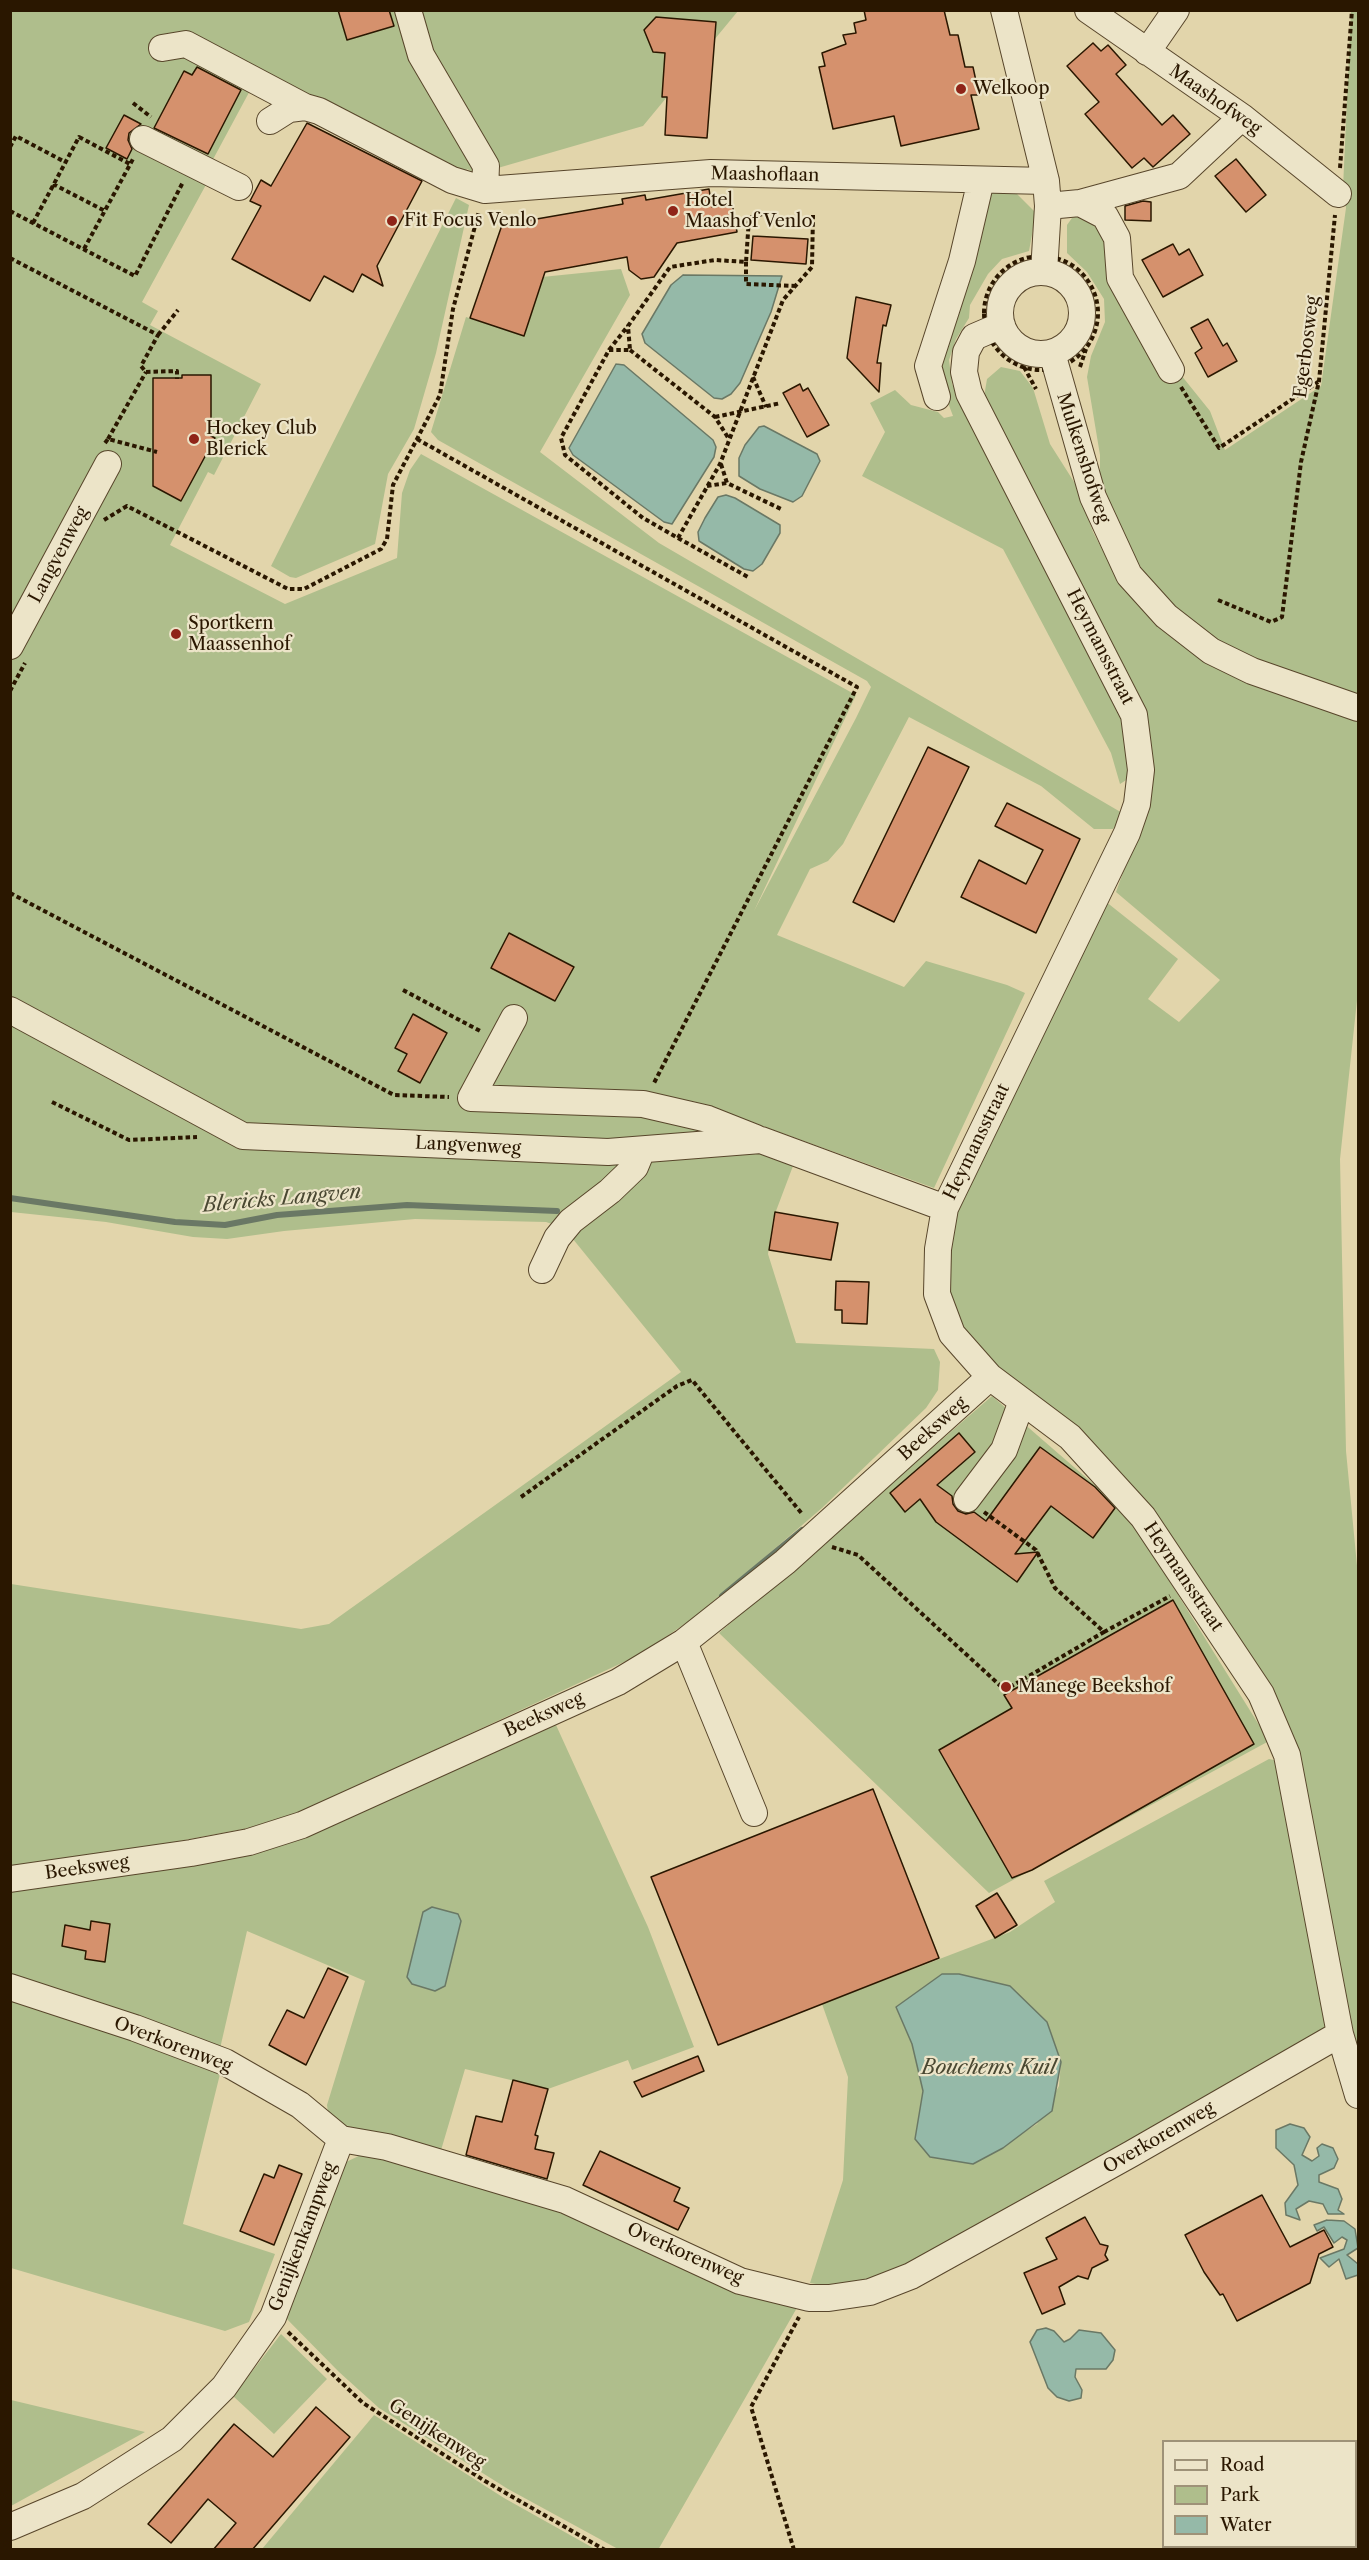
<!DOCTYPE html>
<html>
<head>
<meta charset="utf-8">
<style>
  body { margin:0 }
  #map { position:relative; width:1369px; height:2560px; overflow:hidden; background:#e2d5ab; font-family:"Libre Caslon Text",serif }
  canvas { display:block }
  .frame { position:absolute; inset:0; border:12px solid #2a1700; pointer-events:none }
  .legend { position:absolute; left:1162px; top:2440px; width:195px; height:108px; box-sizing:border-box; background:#ece4c8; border:2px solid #9e9278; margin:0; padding:8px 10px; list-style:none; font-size:18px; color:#2a1700 }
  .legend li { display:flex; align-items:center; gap:12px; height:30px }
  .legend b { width:30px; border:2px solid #9e9278 }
</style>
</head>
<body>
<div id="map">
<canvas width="1369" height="2560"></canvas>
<div class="frame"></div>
<ul class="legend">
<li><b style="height:8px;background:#ece4c8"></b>Road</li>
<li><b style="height:16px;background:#afbe8c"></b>Park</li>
<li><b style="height:16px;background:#95b9a8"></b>Water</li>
</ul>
</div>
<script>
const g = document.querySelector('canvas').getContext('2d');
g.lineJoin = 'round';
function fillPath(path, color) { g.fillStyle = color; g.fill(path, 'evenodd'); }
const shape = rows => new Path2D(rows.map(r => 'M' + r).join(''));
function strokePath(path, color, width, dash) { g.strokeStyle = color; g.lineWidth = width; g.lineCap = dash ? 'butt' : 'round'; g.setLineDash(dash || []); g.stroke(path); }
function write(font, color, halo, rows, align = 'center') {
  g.font = font + ' "Libre Caslon Text",serif'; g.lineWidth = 4.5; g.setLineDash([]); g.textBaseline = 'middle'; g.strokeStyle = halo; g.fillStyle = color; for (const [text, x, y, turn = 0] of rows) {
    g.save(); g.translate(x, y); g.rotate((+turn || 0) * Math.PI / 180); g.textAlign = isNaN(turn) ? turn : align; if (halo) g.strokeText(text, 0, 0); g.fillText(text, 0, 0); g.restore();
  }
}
fillPath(shape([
  [10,11,738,11,643,126,477,174,467,169,465,173,260,72,203,178,208,181,142,302,158,311,150,325,261,384,214,475,208,472,170,545,285,604,397,558,402,493,410,470,421,454,856,695,754,911,856,718,871,687,867,681,438,440,431,432,466,317,521,335,542,277,621,269,630,295,540,452,659,543,1124,814,1113,829,1094,829,1041,786,909,717,843,844,828,861,810,869,777,935,904,987,926,961,1007,985,1025,993,934,1188,696,1102,665,1097,705,1131,643,1141,747,1146,796,1158,773,1219,768,1254,796,1343,934,1349,940,1362,938,1390,926,1408,822,1508,695,1617,639,1655,306,1810,249,1828,158,1845,11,1867,11,1584,301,1629,329,1624,681,1372,564,1228,546,1222,415,1219,284,1231,227,1239,193,1237,106,1222,11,1212],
  [1351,11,1358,11,1358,695,1257,660,1217,640,1174,607,1141,568,1116,523,1100,480,1100,455,1087,377,1091,356,1105,322,1104,299,1087,272,1067,253,1067,225,1072,218,1079,215,1096,218,1177,370,1210,411,1225,450,1321,386,1346,208,1343,188],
  [994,190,1014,191,1036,213,1029,251,1002,259,988,274,970,305,969,318,956,339,949,360,952,384,1128,724,1131,777,1120,784,1111,753,1003,549,862,476,885,432,870,403,895,390,911,405,938,412,944,418,953,416,935,368,988,200],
  [456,198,469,205,436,353,414,429,388,474,375,544,296,578,290,577,271,566],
  [1001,367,1020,371,1033,388,1050,444,1076,485,1093,532,1119,582,1157,626,1204,662,1249,683,1358,722,1358,991,1340,1159,1346,1451,1358,1576,1358,2059,1350,2029,1302,1769,1268,1680,1149,1513,981,1358,949,1306,949,1212,1105,901,1178,959,1148,999,1179,1022,1220,980,1116,892,1151,795,1154,769,1150,746,984,397,987,379],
  [992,1396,1127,1513,1269,1741,989,1893,719,1633],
  [556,1725,648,1927,694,2047,632,2070,628,2060,548,2089,465,2069,439,2157,345,2130,329,2120,327,2105,365,1981,247,1931,219,2053,11,1980,10,1888,305,1833],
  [1269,1759,1279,1761,1331,2020,1323,2036,917,2262,861,2281,822,2285,810,2283,843,2180,848,2077,822,2004,1010,1932,1055,1902,1044,1881],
  [942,1974,1047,2022,1061,2062,1059,2086,1037,2124,973,2164,915,2139,923,2091,912,2044,896,2007],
  [10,1995,221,2070,183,2224,275,2254,249,2322,225,2331,11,2268],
  [363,2154,384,2154,563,2204,798,2306,658,2550,618,2549,508,2489,379,2408,339,2372,282,2314,346,2162],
  [281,2334,327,2379,274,2434,233,2396],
  [11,2400,145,2432,11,2506],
  [374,2415,504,2498,595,2549,262,2549]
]), '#afbe8c');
const water = shape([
  [683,275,782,276,771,312,740,383,731,394,722,399,714,398,645,343,642,334,671,285,683,275],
  [616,364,624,365,713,440,716,447,714,457,672,524,664,522,573,455,569,448,616,364],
  [764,426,817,454,820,461,802,496,793,502,760,489,739,476,739,458,745,445,759,427,764,426],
  [726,495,735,498,780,525,780,533,762,564,753,571,744,569,699,541,698,532,705,518,718,497,726,495],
  [432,1907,458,1914,461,1921,445,1986,435,1991,412,1984,407,1977,423,1912,432,1907],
  [942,1974,959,1974,1010,1986,1047,2022,1061,2062,1052,2111,1003,2148,973,2164,930,2157,915,2139,923,2091,912,2044,896,2007,942,1974],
  [1290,2124,1304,2128,1310,2137,1302,2155,1312,2161,1319,2156,1317,2148,1322,2144,1333,2148,1338,2159,1334,2168,1319,2175,1319,2182,1338,2189,1342,2199,1338,2210,1344,2214,1328,2214,1323,2204,1309,2201,1296,2209,1300,2220,1286,2215,1285,2203,1298,2185,1294,2165,1276,2148,1276,2130,1290,2124],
  [1327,2220,1344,2221,1355,2229,1358,2248,1347,2255,1358,2264,1358,2275,1346,2279,1339,2259,1329,2267,1320,2258,1344,2249,1347,2240,1342,2237,1334,2243,1324,2227,1317,2231,1314,2225,1327,2220],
  [1046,2328,1054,2331,1064,2342,1070,2339,1079,2330,1101,2333,1115,2350,1113,2360,1106,2369,1076,2369,1075,2377,1082,2390,1081,2398,1069,2401,1057,2397,1048,2388,1030,2342,1037,2330,1046,2328]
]);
fillPath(water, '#95b9a8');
strokePath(water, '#6a7865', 1.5);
strokePath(shape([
  [10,1198,175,1222,225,1225,277,1215,407,1205,557,1211],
  [722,1596,802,1530]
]), '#6a7865', 6);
const building = shape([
  [338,10,389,10,394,26,347,40,338,10],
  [864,10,944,10,950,35,958,35,965,67,973,67,979,95,971,95,979,129,901,146,894,116,833,129,819,67,825,66,822,53,846,44,843,35,856,33,854,23,866,20,864,10],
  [656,17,716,22,707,138,665,135,667,97,662,97,665,53,653,52,644,30,656,17],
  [1093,43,1101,51,1108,45,1126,65,1116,74,1162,125,1173,115,1190,134,1153,167,1144,158,1132,168,1085,114,1099,102,1067,66,1093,43],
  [197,67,241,90,208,154,154,128,184,71,192,75,197,67],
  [124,115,141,124,129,133,128,140,132,149,127,159,106,148,124,115],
  [307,123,422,181,377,266,383,286,362,274,353,292,324,276,310,301,232,259,261,206,250,201,261,180,271,186,307,123],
  [1236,159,1266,195,1246,212,1215,176,1236,159],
  [709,189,712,207,732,203,737,232,677,243,654,277,641,279,629,270,627,257,545,272,524,336,470,318,502,225,623,204,622,199,645,195,646,200,709,189],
  [1143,201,1151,202,1151,221,1125,220,1125,206,1143,201],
  [753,236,808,239,806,264,751,260,753,236],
  [1173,244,1179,255,1189,249,1203,275,1163,297,1142,260,1173,244],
  [856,297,891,305,886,326,883,325,877,363,881,363,879,392,847,358,856,297],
  [1208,319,1223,346,1227,343,1237,361,1208,377,1195,353,1202,348,1191,328,1208,319],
  [182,375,211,375,211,436,215,438,181,501,153,486,153,378,182,378,182,375],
  [800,384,803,391,808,388,829,425,807,437,783,393,800,384],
  [928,747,969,767,894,922,853,902,928,747],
  [1007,803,1080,839,1036,933,961,897,979,860,1026,884,1043,850,995,826,1007,803],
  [509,933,574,967,555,1001,491,968,509,933],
  [413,1014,447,1033,420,1083,398,1071,407,1054,395,1048,413,1014],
  [775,1212,838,1223,831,1260,769,1250,775,1212],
  [836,1281,869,1282,867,1324,842,1323,842,1310,835,1310,836,1281],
  [959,1433,975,1452,937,1485,952,1496,953,1504,958,1511,966,1514,974,1512,986,1521,1040,1447,1095,1487,1115,1508,1093,1538,1051,1506,1015,1554,1038,1552,1017,1582,936,1522,920,1499,905,1512,890,1493,959,1433],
  [1173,1600,1254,1744,1032,1870,1012,1878,939,1750,1012,1708,1004,1695,1173,1600],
  [873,1789,939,1958,718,2045,651,1877,873,1789],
  [997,1893,1017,1925,995,1938,976,1906,997,1893],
  [91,1921,110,1924,105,1962,85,1959,86,1951,62,1946,65,1925,90,1930,91,1921],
  [328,1968,348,1977,306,2065,269,2045,287,2010,304,2018,328,1968],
  [698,2056,704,2071,642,2097,634,2082,698,2056],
  [513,2080,548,2089,535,2135,538,2136,535,2149,554,2153,547,2179,466,2155,476,2116,502,2122,513,2080],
  [600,2151,680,2188,674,2201,689,2208,678,2230,583,2185,600,2151],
  [279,2165,302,2174,274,2245,240,2231,264,2174,274,2178,279,2165],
  [1262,2195,1290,2247,1324,2230,1333,2247,1319,2254,1310,2283,1237,2321,1223,2294,1220,2295,1204,2272,1185,2235,1262,2195],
  [1085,2217,1100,2244,1108,2246,1105,2255,1108,2260,1092,2268,1088,2279,1078,2276,1059,2287,1065,2304,1042,2314,1024,2273,1057,2259,1046,2238,1085,2217],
  [316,2407,350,2437,252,2550,213,2550,236,2523,208,2499,171,2543,148,2524,234,2424,273,2457,316,2407]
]);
fillPath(building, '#d5916d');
strokePath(building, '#2a1700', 1.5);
const minor = shape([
  [408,10,421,55,486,166,485,190],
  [1004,10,1046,181,1048,206,1044,272],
  [1088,10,1242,117,1338,194],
  [162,48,186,44,305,107],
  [1147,52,1176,10],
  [270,121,289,109,305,107,319,111,452,180,485,190,711,173,1046,181],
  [143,139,239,187],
  [1080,203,1179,176,1242,117],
  [1048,206,1080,203,1105,216,1117,238,1120,278,1171,370],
  '1000 313a41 41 0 1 1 82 0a41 41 0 1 1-82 0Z',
  [1002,325,974,337,966,352,964,372,969,393,1134,715,1141,770,1137,804,1127,833,945,1208,938,1249,937,1294,952,1334,990,1377,1070,1437,1143,1517,1261,1694,1287,1755,1340,2034,1358,2095],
  [1052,353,1093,497,1129,575,1166,616,1211,651,1252,671,1358,708],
  [937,397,928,366,962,261,981,180],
  [10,646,108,464],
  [10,1010,243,1136,608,1152,761,1140,945,1208],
  [514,1018,471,1098,643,1104,708,1119,756,1138],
  [542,1270,557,1238,571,1221,610,1191,635,1167,642,1150],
  [967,1499,1004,1450,1022,1401],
  [684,1642,754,1813],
  [10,1879,191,1853,249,1842,302,1825,618,1682,684,1642,785,1562,990,1377],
  [10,1987,135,2028,225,2062,300,2105,341,2139,387,2147,565,2200,740,2281,809,2298,829,2298,870,2292,911,2276,1131,2154,1340,2034],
  [10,2527,83,2496,172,2439,224,2387,273,2317,341,2139]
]);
strokePath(minor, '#58462b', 28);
strokePath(shape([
  [133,103,151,117],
  [10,147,16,136,65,162],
  [1340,168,1352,10],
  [53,184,105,211],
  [10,211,135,276,183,182],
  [762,214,749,218,746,262,715,260,670,267,628,326,630,350,609,350,561,438,565,455,643,518,678,538,720,464,783,300,812,267,813,215],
  [33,223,79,137,130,164],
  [84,249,133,159],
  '984 313a57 57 0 1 1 114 0a57 57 0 1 1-114 0Z',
  [10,258,158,335,141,366,146,372,177,371,177,379],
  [746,262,746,284,796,286],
  [158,335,178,310],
  [609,350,627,327],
  [630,350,715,417,729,439],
  [1024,367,1036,389],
  [1080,367,1086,349],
  [753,377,766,407],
  [1181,387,1219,448,1318,382],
  [715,417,781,403],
  [108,439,146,372],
  [417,439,857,687,654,1083],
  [105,443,108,439,157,452],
  [721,464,727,483,781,509],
  [707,486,727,483],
  [104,520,127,506,288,589,304,589,381,549,387,539,393,485,440,395,453,309,479,211],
  [678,538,748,577],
  [1218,600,1271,622,1282,617,1301,462,1319,381,1335,215],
  [10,691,25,663],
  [10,893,394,1095,449,1097],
  [403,990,482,1032],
  [52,1102,129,1140,197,1137],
  [521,1497,677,1386,692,1380,803,1515],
  [984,1512,1036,1550,1055,1588,1104,1632,1170,1596],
  [832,1547,858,1555,1005,1690,1104,1632],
  [288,2332,363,2403,485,2481,605,2550],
  [794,2550,751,2407,799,2317]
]), '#2a1700', 4, [4.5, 3]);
strokePath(minor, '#ece4c8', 26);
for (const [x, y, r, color] of [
  [961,89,6,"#8f2418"],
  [673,211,6,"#8f2418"],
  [392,221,6,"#8f2418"],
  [194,439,6,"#8f2418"],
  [176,634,6,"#8f2418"],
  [1006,1687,6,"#8f2418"]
]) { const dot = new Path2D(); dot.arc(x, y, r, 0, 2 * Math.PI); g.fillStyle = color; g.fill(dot); strokePath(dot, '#ece4c8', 2); }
write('18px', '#2a1700', '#ece4c8', [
  ["Welkoop",973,89],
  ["Hotel",685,201],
  ["Maashof Venlo",685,222],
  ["Fit Focus Venlo",404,221],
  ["Hockey Club",206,429],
  ["Blerick",206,450],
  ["Sportkern",188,624],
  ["Maassenhof",188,645],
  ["Manege Beekshof",1018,1687]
], 'left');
write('18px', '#2a1700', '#ece4c8', [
  ["Maashofweg",1215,100,35],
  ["Maashoflaan",765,175,1],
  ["Egerbosweg",1307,347,-83],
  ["Mulkenshofweg",1083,458,72],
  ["Langvenweg",59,555,-62],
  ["Heymansstraat",1100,647,63],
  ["Heymansstraat",977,1142,-64],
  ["Langvenweg",468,1146,3],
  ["Beeksweg",933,1429,-42],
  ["Heymansstraat",1183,1577,56],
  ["Beeksweg",544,1715,-24],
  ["Beeksweg",87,1868,-8],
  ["Overkorenweg",173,2045,21],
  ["Overkorenweg",1159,2138,-30],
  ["Genijkenkampweg",303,2237,-69],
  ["Overkorenweg",685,2254,24],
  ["Genijkenweg",437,2434,33]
]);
write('italic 20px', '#4a4832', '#ece4c8', [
  ["Blericks Langven",282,1199,-5],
  ["Bouchems Kuil",989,2068]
]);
</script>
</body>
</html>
